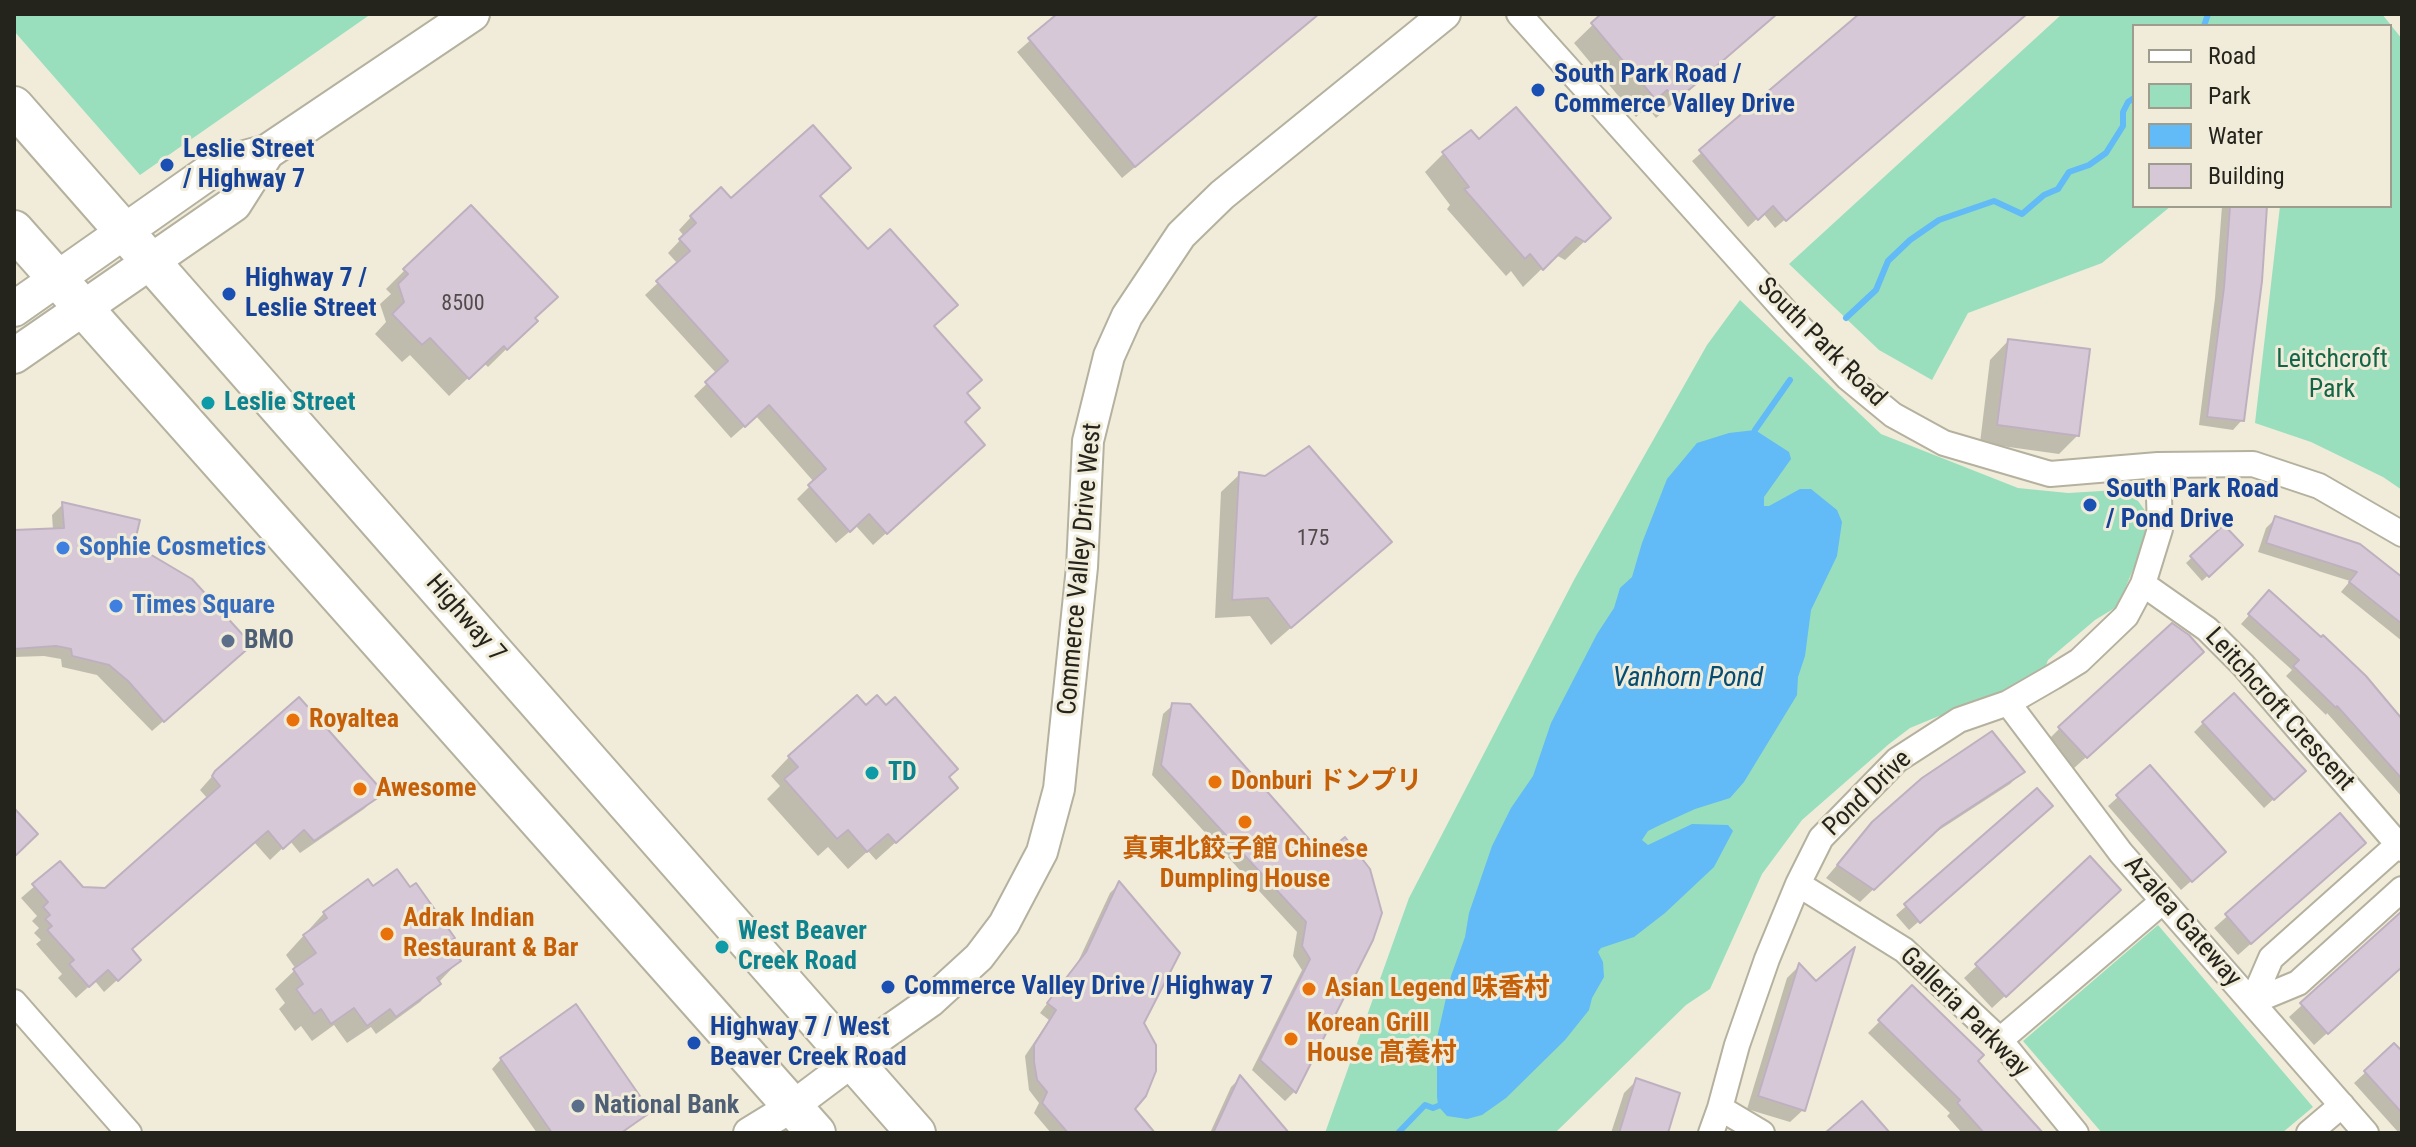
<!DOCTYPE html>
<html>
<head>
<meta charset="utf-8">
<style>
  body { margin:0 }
  #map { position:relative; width:2416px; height:1147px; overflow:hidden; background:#f0ecd9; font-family:"Roboto Condensed",sans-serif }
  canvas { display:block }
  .frame { position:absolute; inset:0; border:16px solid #24231c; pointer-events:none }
  .legend { position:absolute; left:2132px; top:24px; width:260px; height:184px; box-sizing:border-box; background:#f0ecd9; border:2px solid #9e9c8d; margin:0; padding:10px 14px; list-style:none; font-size:24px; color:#24231c }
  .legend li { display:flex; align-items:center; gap:16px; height:40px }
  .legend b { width:40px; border:2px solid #9e9c8d }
</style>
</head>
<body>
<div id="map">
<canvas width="2416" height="1147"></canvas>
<div class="frame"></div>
<ul class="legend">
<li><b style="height:10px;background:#fff"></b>Road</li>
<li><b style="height:22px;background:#99dfbd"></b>Park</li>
<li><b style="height:22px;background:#62baf6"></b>Water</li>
<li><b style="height:22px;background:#d7c8d7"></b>Building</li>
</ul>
</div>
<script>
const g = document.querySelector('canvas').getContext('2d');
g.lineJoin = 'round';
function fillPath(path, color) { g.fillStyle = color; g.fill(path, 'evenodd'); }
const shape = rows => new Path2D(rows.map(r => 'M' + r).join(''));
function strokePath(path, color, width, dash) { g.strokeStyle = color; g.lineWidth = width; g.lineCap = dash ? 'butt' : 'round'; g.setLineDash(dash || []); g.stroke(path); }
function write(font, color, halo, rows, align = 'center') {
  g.font = font + ' "Roboto Condensed","Noto Sans SC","Noto Sans JP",sans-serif'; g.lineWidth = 6; g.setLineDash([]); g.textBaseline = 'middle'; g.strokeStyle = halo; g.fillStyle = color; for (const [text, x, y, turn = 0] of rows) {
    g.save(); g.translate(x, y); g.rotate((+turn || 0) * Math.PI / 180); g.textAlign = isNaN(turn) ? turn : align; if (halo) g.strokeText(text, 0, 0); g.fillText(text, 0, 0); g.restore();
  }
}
fillPath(shape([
  [14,14,371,14,140,175,14,31],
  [2062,14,2382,14,2402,39,2402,490,2383,477,2311,442,2255,423,2280,206,2390,206,2390,26,2134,26,2134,206,2171,206,2102,263,1968,313,1932,380,1879,350,1789,264],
  [1740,300,1881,434,2018,488,2068,493,2118,490,2138,501,2149,516,2148,533,2118,606,2095,620,2048,660,2044,671,1950,717,1939,716,1910,728,1889,744,1802,820,1762,874,1710,989,1686,1005,1555,1133,1325,1133,1409,898,1575,578,1707,345],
  [2158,925,2313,1107,2282,1133,2102,1133,2023,1041]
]), '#99dfbd');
fillPath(shape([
  [1755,430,1789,452,1791,459,1764,497,1764,506,1769,506,1800,489,1811,489,1837,510,1842,522,1837,556,1811,610,1805,656,1798,677,1797,695,1744,782,1730,798,1695,809,1660,825,1648,831,1642,840,1648,845,1692,824,1728,825,1733,831,1714,867,1665,913,1634,937,1601,948,1598,952,1603,962,1604,977,1592,998,1589,1010,1565,1040,1506,1098,1482,1115,1467,1119,1447,1116,1438,1106,1437,1096,1437,1038,1451,976,1465,937,1469,913,1492,846,1511,808,1533,776,1551,723,1597,634,1614,608,1620,588,1632,577,1642,543,1667,479,1697,443,1729,433]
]), '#62baf6');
fillPath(shape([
  [1060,14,1318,14,1122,178,1017,52],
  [1604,14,1775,14,1656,118,1647,107,1636,117,1574,43],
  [1854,14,2026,14,1775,228,1763,213,1748,227,1692,161,1857,18],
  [1444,153,1589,237,1565,260,1556,255,1523,287,1511,271,1506,276,1447,209,1450,205,1425,172],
  [818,196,932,327,965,394,963,423,970,457,873,545,856,526,836,543,797,499,814,482,756,416,731,438,694,396,717,374,645,295,678,264,668,253,684,236,679,230,691,217,731,201],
  [2222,206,2265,206,2242,420,2233,430,2199,425,2215,298],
  [405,270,533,319,535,321,488,367,484,363,449,396,410,355,402,362,375,334,386,322,380,304,391,294,386,289],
  [2008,341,2078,435,2059,454,1980,443,1990,360],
  [1240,474,1390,542,1271,645,1250,616,1215,618,1221,492],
  [63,504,133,542,239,655,152,731,97,675,62,667,61,659,44,656,14,657,14,533,53,530,52,515],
  [2275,519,2402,580,2402,641,2341,592,2350,581,2258,552,2266,528],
  [2224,527,2240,545,2202,581,2186,563],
  [2261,602,2402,721,2402,797,2327,713,2326,715,2286,676,2292,670,2241,624],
  [2189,664,2073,769,2047,741,2060,728],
  [1173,705,1322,858,1371,939,1294,1092,1285,1101,1252,1070,1302,970,1293,956,1297,932,1152,775,1163,714],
  [866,708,886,708,956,788,876,860,868,851,848,869,828,847,818,856,767,799,780,786,771,776,789,757],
  [2203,723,2294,780,2264,808,2194,732],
  [216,772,377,796,364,809,300,853,290,841,270,860,254,842,130,950,126,972,104,992,95,981,76,998,58,978,62,974,36,944,41,940,34,933,39,928,32,921,37,916,21,898,60,864,82,888,106,890,208,799,200,790],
  [2022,772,2010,784,1927,838,1860,902,1826,878,1860,838],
  [2037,791,2041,815,1909,930,1896,915],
  [2118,797,2214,861,2181,890,2108,806],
  [2340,816,2351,855,2238,955,2214,928],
  [2090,859,2106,902,1992,1008,1964,978],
  [1119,884,1142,1023,1132,1109,1152,1133,1051,1133,1034,1113,1039,1103,1029,1090,1025,1056,1049,1020,1040,1013,1077,964,1110,893],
  [324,913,446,943,459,961,420,1002,376,1034,371,1027,347,1043,334,1025,312,1041,301,1026,295,1031,279,1009,285,1003,275,989,296,969,286,955],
  [2402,914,2402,965,2314,1045,2289,1017],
  [1799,966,1803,1110,1790,1122,1747,1109,1787,978],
  [1913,988,1975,1061,2040,1133,1962,1133,1947,1116,1950,1113,1868,1033],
  [2394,1046,2402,1054,2402,1133,2399,1133,2354,1083],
  [501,1059,648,1112,623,1133,537,1133,492,1069],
  [1240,1078,1286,1133,1210,1133,1231,1087],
  [1637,1080,1666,1133,1611,1133,1624,1093]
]), '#0003');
strokePath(shape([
  [2204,26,2208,14],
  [1846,318,1876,290,1888,261,1910,240,1939,220,1994,201,2022,214,2044,195,2058,189,2069,172,2089,165,2106,153,2123,126,2123,112,2128,102,2134,98],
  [1755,430,1790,380],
  [1398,1133,1425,1105,1433,1108,1438,1106]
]), '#62baf6', 6);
const building = shape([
  [1057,14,1319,14,1135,167,1028,38,1057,14],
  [1601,14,1777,14,1676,101,1667,90,1656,100,1591,23,1601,14],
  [1859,14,2027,14,1786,221,1773,206,1758,220,1699,150,1859,14],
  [1516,107,1611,218,1585,242,1576,237,1543,270,1530,254,1525,259,1464,189,1469,187,1442,152,1471,130,1479,139,1516,107],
  [813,125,851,168,820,196,868,249,890,229,958,305,934,326,982,380,967,393,980,408,965,422,985,445,887,534,869,514,850,532,808,485,826,469,769,405,745,427,705,382,728,361,656,281,690,251,679,239,696,223,690,216,721,187,731,198,813,125],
  [471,205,558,297,535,318,538,321,507,350,504,346,469,379,430,338,422,345,392,314,404,302,398,284,408,274,403,269,471,205],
  [2230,206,2267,206,2262,281,2244,421,2207,417,2224,287,2230,206],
  [2008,339,2090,349,2079,436,1997,425,2008,339],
  [1309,446,1392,542,1291,628,1268,598,1232,600,1239,472,1265,476,1309,446],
  [62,502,140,520,135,541,143,550,192,579,252,645,164,722,128,681,109,665,72,656,71,649,56,646,14,649,14,530,64,528,62,502],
  [2275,516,2360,544,2402,577,2402,624,2349,582,2357,572,2266,543,2275,516],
  [2224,525,2243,545,2209,577,2190,556,2224,525],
  [2269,590,2321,637,2323,635,2366,676,2402,719,2402,779,2337,706,2336,708,2293,666,2299,660,2248,614,2269,590],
  [2172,623,2189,635,2204,652,2087,758,2058,727,2172,623],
  [2234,693,2306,771,2274,800,2202,722,2234,693],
  [857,695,866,705,877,695,886,705,895,697,958,769,949,777,958,788,896,843,888,834,867,852,848,830,837,839,784,779,798,767,788,756,857,695],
  [299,697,379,787,379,797,314,841,304,830,283,849,268,831,132,949,141,960,118,981,108,970,89,987,69,964,74,960,47,930,52,926,45,919,50,915,43,907,48,902,32,884,60,861,83,887,105,888,220,786,212,776,215,771,299,697],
  [1172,703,1190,704,1323,855,1345,837,1370,869,1382,913,1373,940,1296,1093,1260,1060,1310,959,1302,946,1306,922,1161,765,1172,703],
  [1992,731,2025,772,1942,826,1874,890,1837,865,1872,822,1922,778,1992,731],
  [2150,765,2226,852,2192,882,2116,795,2150,765],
  [2037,788,2053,806,1920,923,1904,904,2037,788],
  [14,808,38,834,14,857,14,808],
  [2340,813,2366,843,2251,944,2225,914,2340,813],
  [2090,856,2121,890,2006,997,1975,964,2090,856],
  [397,869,410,887,416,883,455,938,448,942,461,961,437,978,441,984,396,1017,390,1009,367,1026,354,1008,331,1024,321,1009,314,1014,296,989,303,984,293,969,316,953,303,935,327,918,323,912,368,879,373,886,397,869],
  [1119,881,1180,953,1144,1023,1156,1045,1156,1071,1146,1096,1135,1109,1155,1133,1068,1133,1042,1103,1047,1092,1037,1080,1034,1062,1034,1045,1056,1010,1047,1003,1086,952,1119,881],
  [2402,911,2402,967,2328,1034,2300,1003,2402,911],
  [1855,947,1805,1111,1758,1096,1799,963,1816,981,1855,947],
  [1912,985,1984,1055,1978,1061,2043,1133,1984,1133,1957,1103,1960,1100,1878,1020,1912,985],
  [576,1004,651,1112,621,1133,552,1133,500,1058,576,1004],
  [2394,1043,2402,1051,2402,1113,2364,1071,2394,1043],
  [1240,1075,1289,1133,1213,1133,1240,1075],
  [1636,1078,1680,1093,1668,1133,1619,1133,1636,1078],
  [1862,1101,1890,1133,1825,1133,1862,1101]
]);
fillPath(building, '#d7c8d7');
strokePath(building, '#bfb0bf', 2);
const minor = shape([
  [1519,14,1794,321,1848,378,1893,415,1944,443,2050,474,2158,465,2253,464,2319,486,2402,534],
  [2143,584,2207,629,2243,665,2402,849],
  [2008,703,2121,853,2366,1133],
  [1798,884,1904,950,2000,1040,2076,1133],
  [14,1002,129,1133],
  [2252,1002,2271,958,2402,841],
  [2252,1002,2298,983,2402,889],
  [2000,1040,2163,901],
  [1720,1108,1762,1133],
  [1711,1133,1720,1108,1737,1045,1767,959,1798,884,1821,838,1897,760,1959,720,2008,703,2053,677,2079,661,2126,616,2143,584,2160,529,2158,465],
  [2309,1133,2342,1105]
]);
const tertiary = shape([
  [749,1133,793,1106,853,1061,877,1039,931,1001,979,957,1004,924,1042,852,1059,789,1082,567,1088,441,1109,356,1127,316,1181,235,1222,195,1445,14]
]);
const secondary = shape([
  [14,309,219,165,267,152,472,14],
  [14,356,234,204,267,152]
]);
const primary = shape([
  [14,106,916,1133],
  [14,230,816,1133]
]);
strokePath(minor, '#b5b19f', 28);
strokePath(tertiary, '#b5b19f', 34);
strokePath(secondary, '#b5b19f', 38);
strokePath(primary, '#b5b19f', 42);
strokePath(minor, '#fff', 24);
strokePath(tertiary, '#fff', 30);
strokePath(secondary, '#fff', 34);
strokePath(primary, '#fff', 38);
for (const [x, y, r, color] of [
  [1538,90,8,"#1a4fb4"],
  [167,165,8,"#1a4fb4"],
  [229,294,8,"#1a4fb4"],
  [208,403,8,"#0f9aa8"],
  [2090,505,8,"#1a4fb4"],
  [63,548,8,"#3f7fe0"],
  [116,606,8,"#3f7fe0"],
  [228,641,8,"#5c6f8a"],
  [293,720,8,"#e8710a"],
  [872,773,8,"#0f9aa8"],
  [1215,782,8,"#e8710a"],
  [360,789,8,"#e8710a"],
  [1245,822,8,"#e8710a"],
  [387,934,8,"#e8710a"],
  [722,947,8,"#0f9aa8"],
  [888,987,8,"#1a4fb4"],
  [1309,989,8,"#e8710a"],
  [1291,1039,8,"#e8710a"],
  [694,1043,8,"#1a4fb4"],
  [578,1106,8,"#5c6f8a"]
]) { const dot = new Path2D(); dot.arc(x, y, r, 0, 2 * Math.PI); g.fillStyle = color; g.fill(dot); strokePath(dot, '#f0ecd9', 3); }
write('22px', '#514c4b', null, [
  ["8500",463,304],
  ["175",1313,539]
]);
write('bold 26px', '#164399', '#f0ecd9', [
  ["South Park Road /",1554,75],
  ["Commerce Valley Drive",1554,105],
  ["Leslie Street",183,150],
  ["/ Highway 7",183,180],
  ["Highway 7 /",245,279],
  ["Leslie Street",245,309],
  ["South Park Road",2106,490],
  ["/ Pond Drive",2106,520],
  ["Commerce Valley Drive / Highway 7",904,987],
  ["Highway 7 / West",710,1028],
  ["Beaver Creek Road",710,1058]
], 'left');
write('26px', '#24231c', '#f0ecd9', [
  ["South Park Road",1821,343,45],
  ["Commerce Valley Drive West",1081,569,-85],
  ["Highway 7",465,619,49],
  ["Leitchcroft Crescent",2279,710,48],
  ["Pond Drive",1868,794,-44],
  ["Azalea Gateway",2182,922,49],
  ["Galleria Parkway",1964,1013,45]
]);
write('26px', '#126546', '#f0ecd9', [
  ["Leitchcroft",2332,360],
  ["Park",2332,390]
]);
write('bold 26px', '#0d838f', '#f0ecd9', [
  ["Leslie Street",224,403],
  ["TD",888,773],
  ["West Beaver",738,932],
  ["Creek Road",738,962]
], 'left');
write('bold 26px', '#366cbe', '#f0ecd9', [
  ["Sophie Cosmetics",79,548],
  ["Times Square",132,606]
], 'left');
write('bold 26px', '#4e5e75', '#f0ecd9', [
  ["BMO",244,641],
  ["National Bank",594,1106]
], 'left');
write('bold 26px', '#c56008', '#f0ecd9', [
  ["Royaltea",309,720],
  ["Donburi ドンプリ",1231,782],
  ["Awesome",376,789],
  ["真東北餃子館 Chinese",1245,850,"center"],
  ["Dumpling House",1245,880,"center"],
  ["Adrak Indian",403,919],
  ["Restaurant & Bar",403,949],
  ["Asian Legend 味香村",1325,989],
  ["Korean Grill",1307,1024],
  ["House 髙養村",1307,1054]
], 'left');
write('italic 28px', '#064d74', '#f0ecd9', [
  ["Vanhorn Pond",1688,679]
]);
</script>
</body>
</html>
